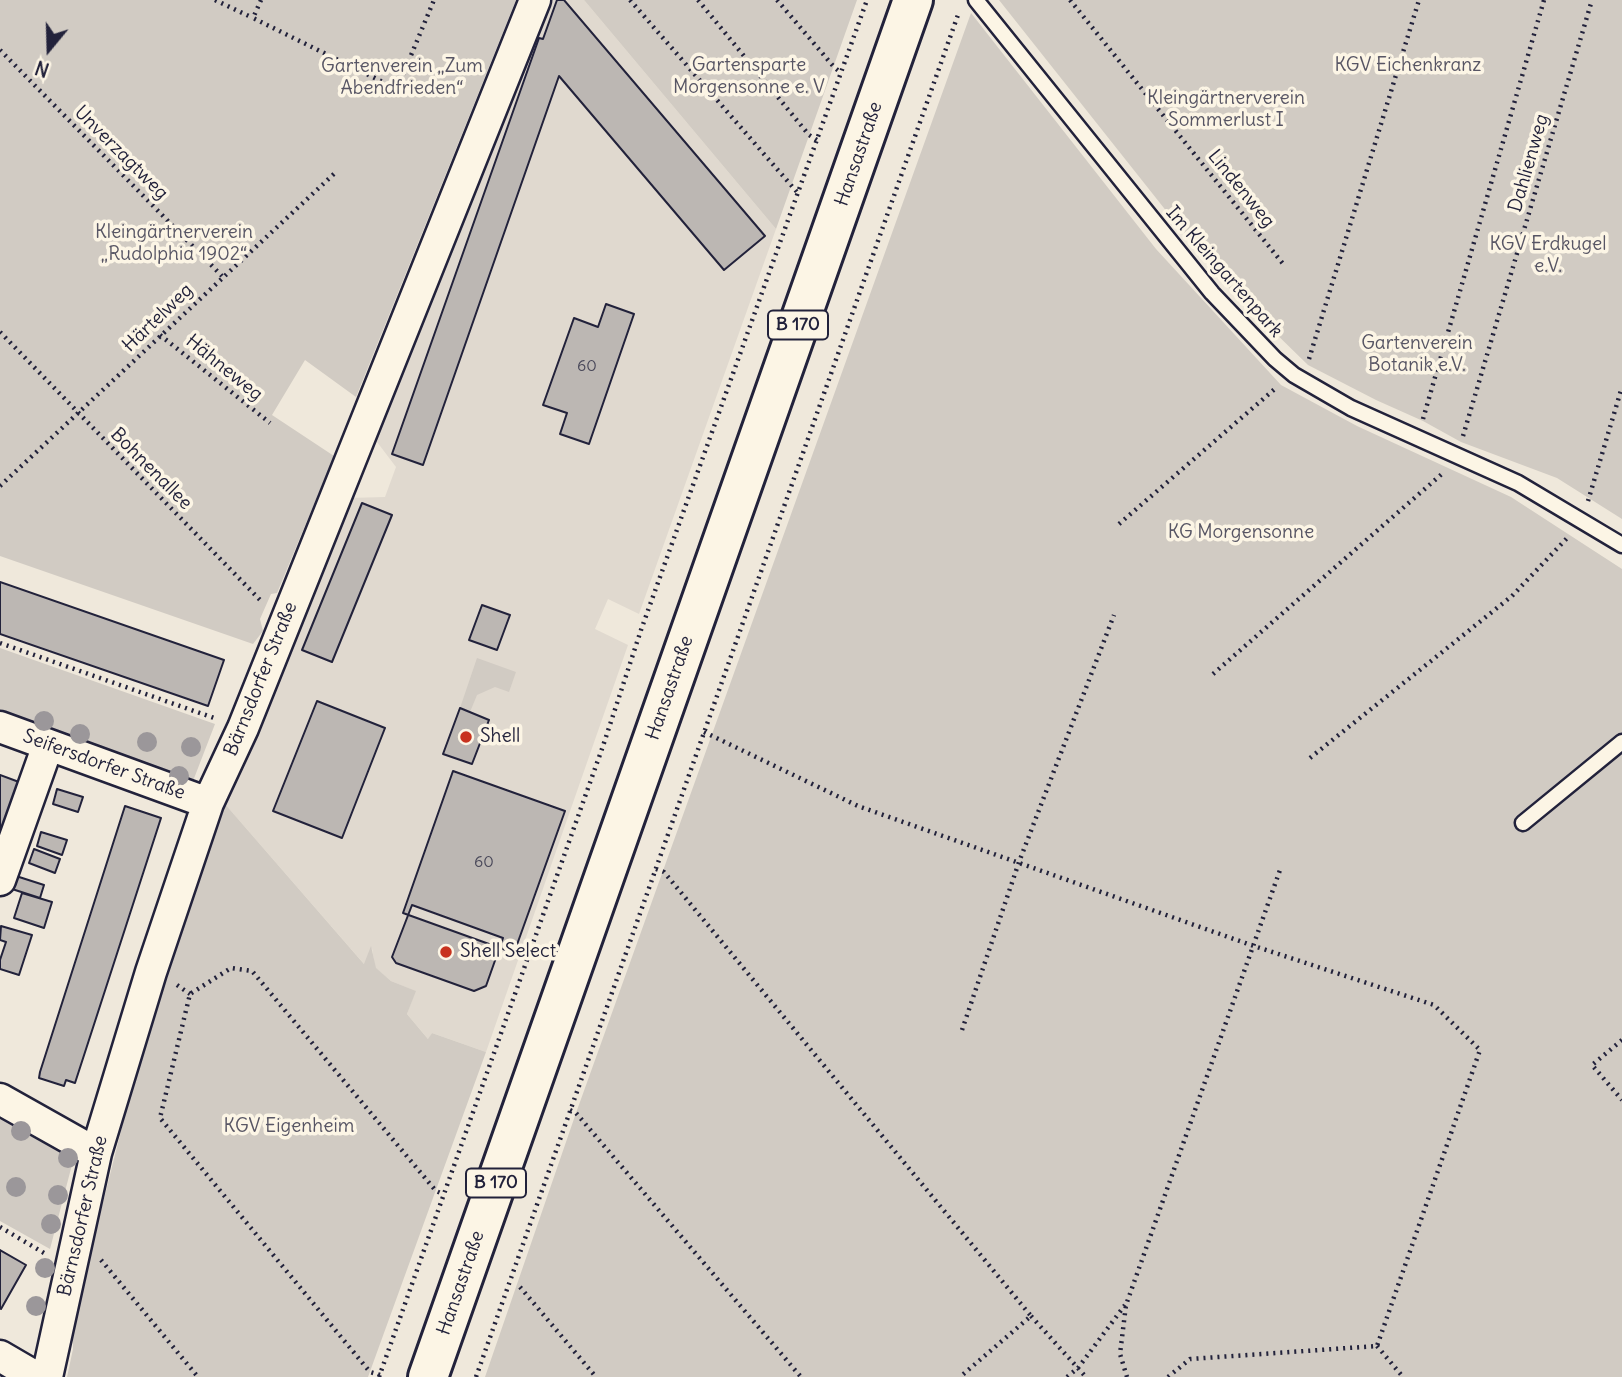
<!DOCTYPE html>
<html>
<head>
<meta charset="utf-8">
<style>
  body { margin:0 }
  #map { position:relative; width:1622px; height:1377px; overflow:hidden; background:#efe8db; font-family:Delius,sans-serif }
  canvas { display:block }
  .north { position:absolute; left:14px; top:14px; width:70px; height:70px; -webkit-text-stroke:5px #fcf5e5; paint-order:stroke; rotate:199deg; font-size:19px; font-weight:700; line-height:28px; text-align:center; color:#22223b }
  .north::after { content:''; display:block; margin:auto; width:24px; height:32px; background:#22223b; clip-path:polygon(50% 0,100% 100%,50% 72%,0 100%) }
</style>
</head>
<body>
<div id="map">
<canvas width="1622" height="1377"></canvas>
<div class="north">N</div>
</div>
<script>
const g = document.querySelector('canvas').getContext('2d');
g.lineJoin = 'round';
function fillPath(path, color) { g.fillStyle = color; g.fill(path, 'evenodd'); }
const shape = rows => new Path2D(rows.map(r => 'M' + r).join(''));
function strokePath(path, color, width, dash) { g.strokeStyle = color; g.lineWidth = width; g.lineCap = dash ? 'butt' : 'round'; g.setLineDash(dash || []); g.stroke(path); }
function write(font, color, halo, rows, align = 'center') {
  g.font = font + ' Delius,sans-serif'; g.lineWidth = 7; g.setLineDash([]); g.textBaseline = 'middle'; g.strokeStyle = halo; g.fillStyle = color; for (const [text, x, y, turn = 0] of rows) {
    g.save(); g.translate(x, y); g.rotate((+turn || 0) * Math.PI / 180); g.textAlign = isNaN(turn) ? turn : align; if (halo) g.strokeText(text, 0, 0); g.fillText(text, 0, 0); g.restore();
  }
}
fillPath(shape([
  [546,0,584,0,776,229,639,614,608,599,595,629,628,645,486,1052,432,1033,429,1040,407,1014,415,991,391,981,375,968,372,948,365,965,225,804,349,498,385,497,396,467,374,438]
]), '#e0d9cf');
fillPath(shape([
  [0,0,516,0,356,397,305,360,272,415,334,456,277,593,271,594,260,619,263,631,253,644,0,556],
  [584,0,857,0,776,229],
  [999,0,1622,0,1622,519,1557,478,1461,442,1423,421,1376,400,1308,365,1221,280],
  [971,13,1156,249,1281,385,1357,426,1511,497,1622,569,1622,1377,485,1377,576,1113],
  [0,648,215,724,193,781,189,783,0,717],
  [477,658,516,672,509,692,495,687,477,695,470,712,460,708],
  [225,804,364,964,371,946,376,968,391,981,416,991,407,1014,428,1039,432,1033,486,1052,368,1377,67,1377,73,1349,73,1322,124,1119,166,977,217,818],
  [0,1115,74,1157,50,1249,0,1221]
]), '#d1cbc3');
const building = shape([
  [557,0,564,0,765,236,724,270,559,76,423,465,392,454,539,38,543,39,557,0],
  [606,304,634,314,589,444,560,434,567,413,543,405,574,318,598,327,606,304],
  [362,503,392,515,332,662,302,650,362,503],
  [0,582,224,660,208,706,0,634,0,582],
  [482,605,510,615,497,650,469,640,482,605],
  [317,701,385,728,342,838,273,811,317,701],
  [460,708,489,720,472,764,443,754,460,708],
  [453,771,565,811,514,953,403,913,453,771],
  [0,775,19,782,0,836,0,775],
  [57,789,83,797,78,812,53,804,57,789],
  [125,806,161,818,75,1083,66,1080,64,1086,39,1078,40,1072,125,806],
  [41,832,67,840,62,855,37,846,41,832],
  [34,849,60,859,55,873,29,863,34,849],
  [16,876,44,885,40,898,12,889,16,876],
  [22,893,52,902,44,928,14,918,22,893],
  [412,905,503,938,486,986,474,991,396,963,392,957,412,905],
  [1,926,32,935,19,975,0,969,0,960,6,942,0,940,1,926],
  [0,1250,26,1265,1,1309,0,1308,0,1250]
]);
fillPath(building, '#bcb7b3');
strokePath(building, '#22223b', 2);
const lane = shape([
  [976,0,1212,293,1275,359,1294,375,1351,408,1518,483,1622,545],
  [1523,823,1622,742]
]);
const street = shape([
  [0,727,208,803],
  [0,880,48,745],
  [0,1099,96,1153],
  [0,1356,36,1377],
  [47,1377,96,1153,151,972,208,803,243,728,535,0]
]);
const primary = shape([
  [428,1377,913,0]
]);
strokePath(lane, '#22223b', 19);
strokePath(street, '#22223b', 35);
strokePath(primary, '#22223b', 44);
strokePath(shape([
  [215,0,253,18],
  [261,0,253,18,397,89,434,0],
  [630,0,797,192],
  [698,0,809,135,817,140],
  [777,0,834,67,840,72],
  [1070,0,1284,265],
  [0,50,222,276],
  [0,332,263,603],
  [160,335,270,423],
  [1309,359,1419,0],
  [1423,419,1544,0],
  [1463,436,1592,0],
  [0,486,336,172],
  [1588,501,1622,387],
  [1119,524,1277,387],
  [0,643,217,719],
  [1213,674,1443,473],
  [704,732,858,806,1251,945,1434,1005,1480,1050,1377,1346,1190,1359,1168,1377],
  [1310,758,1512,596,1569,536],
  [656,869,664,872,1031,1316,960,1377],
  [177,985,190,994],
  [962,1030,1019,862,1114,615],
  [1622,1040,1592,1065,1622,1100],
  [570,1110,576,1113,801,1377],
  [0,1227,44,1253],
  [101,1260,198,1377],
  [520,1287,596,1377],
  [1031,1316,1086,1377],
  [1377,1346,1403,1377],
  [380,1375,370,1372,160,1118,190,994,231,968,252,971,436,1191,443,1194],
  [379,1377,603,746,641,630,867,0],
  [476,1377,959,12],
  [1067,1377,1078,1368,1125,1305],
  [1127,1377,1120,1354,1126,1305,1280,870]
]), '#22223b', 4.5, [2, 5]);
strokePath(lane, '#fcf5e5', 14);
strokePath(street, '#fcf5e5', 30);
strokePath(primary, '#fcf5e5', 38);
g.fillStyle = '#9b979a';
for (const [x, y] of [
  [44,721],
  [80,734],
  [147,742],
  [191,747],
  [179,776],
  [21,1131],
  [68,1158],
  [16,1187],
  [58,1195],
  [51,1224],
  [45,1268],
  [36,1306]
]) { g.beginPath(); g.arc(x, y, 10, 0, 2 * Math.PI); g.fill(); }
for (const [x, y, r, color] of [
  [466,737,7,"#c8321e"],
  [446,952,7,"#c8321e"]
]) { const dot = new Path2D(); dot.arc(x, y, r, 0, 2 * Math.PI); g.fillStyle = color; g.fill(dot); strokePath(dot, '#fcf5e5', 2.5); }
write('16px', '#484759', null, [
  ["60",587,366],
  ["60",484,862]
]);
for (const [x, y, w] of [
  [798,325,60],
  [496,1183,60]
]) { const box = new Path2D(); box.roundRect(x - w / 2, y - 14.5, w, 29, 5); g.fillStyle = '#fcf5e5'; g.fill(box); strokePath(box, '#22223b', 2); }
write('bold 18px', '#22223b', null, [
  ["B 170",798,325],
  ["B 170",496,1183]
]);
write('19px', '#575564', '#fcf5e5', [
  ["Gartensparte",749,66],
  ["Morgensonne e. V",749,88],
  ["KGV Eichenkranz",1408,66],
  ["Gartenverein „Zum",402,67],
  ["Abendfrieden“",402,89],
  ["Kleingärtnerverein",1226,99],
  ["Sommerlust I",1226,121],
  ["Kleingärtnerverein",174,233],
  ["„Rudolphia 1902“",174,255],
  ["KGV Erdkugel",1548,245],
  ["e.V.",1548,267],
  ["Gartenverein",1417,344],
  ["Botanik e.V.",1417,366],
  ["KG Morgensonne",1241,533],
  ["KGV Eigenheim",289,1127]
]);
write('19px', '#22223b', '#fcf5e5', [
  ["Unverzagtweg",121,153,45],
  ["Hansastraße",859,154,-71],
  ["Dahlienweg",1529,163,-74],
  ["Lindenweg",1241,189,51],
  ["Im Kleingartenpark",1224,272,49],
  ["Härtelweg",158,318,-44],
  ["Hähneweg",224,368,39],
  ["Bohnenallee",151,469,45],
  ["Bärnsdorfer Straße",261,679,-68],
  ["Hansastraße",670,688,-71],
  ["Seifersdorfer Straße",104,765,20],
  ["Bärnsdorfer Straße",83,1216,-77],
  ["Hansastraße",461,1283,-71]
]);
write('19px', '#22223b', '#fcf5e5', [
  ["Shell",480,737],
  ["Shell Select",460,952]
], 'left');
</script>
</body>
</html>
